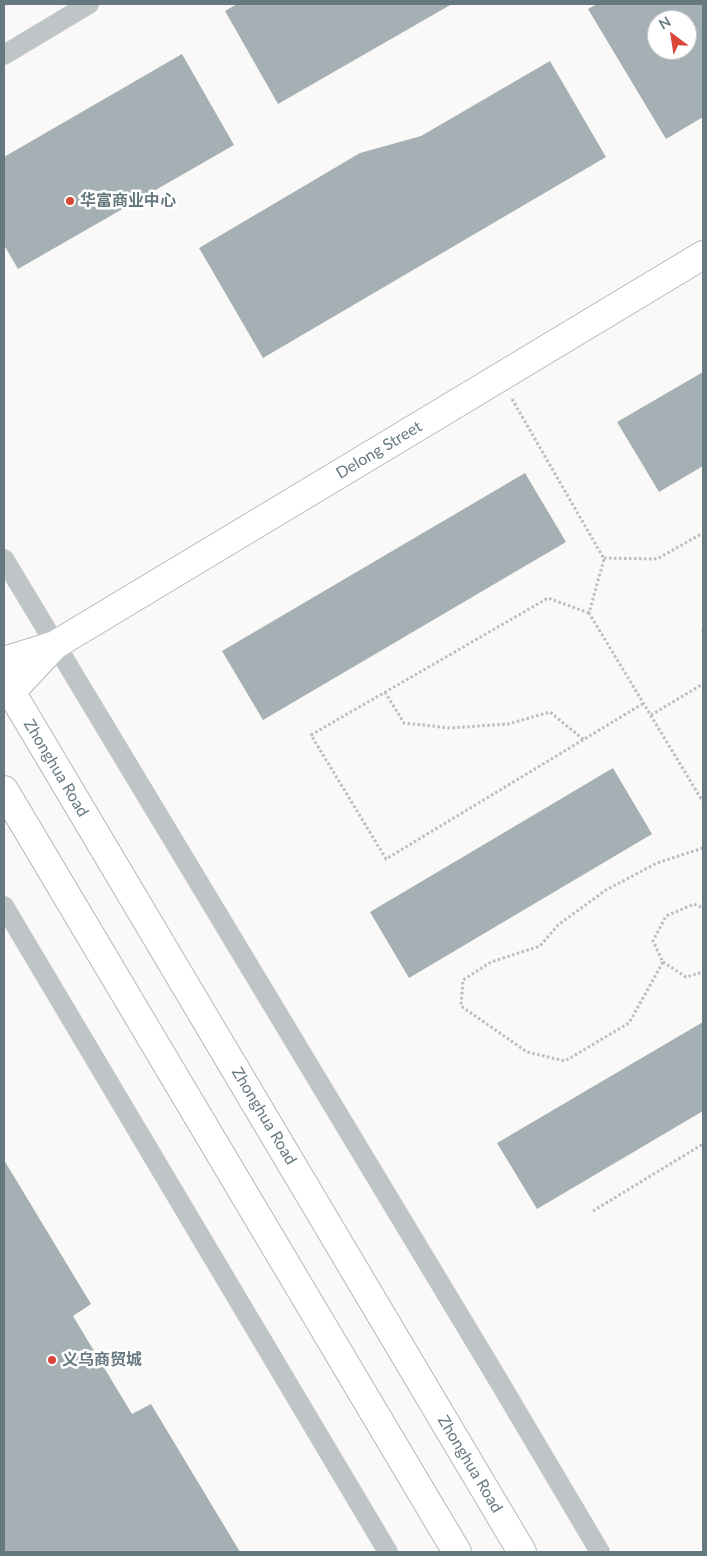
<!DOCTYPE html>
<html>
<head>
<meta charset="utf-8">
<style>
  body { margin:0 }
  #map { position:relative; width:707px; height:1556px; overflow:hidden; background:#faf9f8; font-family:Lato,sans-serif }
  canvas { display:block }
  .frame { position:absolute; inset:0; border:5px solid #667981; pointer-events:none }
  .north { position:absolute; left:647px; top:10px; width:50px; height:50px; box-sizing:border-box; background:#fff; border:1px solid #c2c9cd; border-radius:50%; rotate:329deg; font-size:14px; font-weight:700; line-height:20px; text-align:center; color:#667981 }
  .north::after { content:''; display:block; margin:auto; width:18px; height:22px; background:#da4637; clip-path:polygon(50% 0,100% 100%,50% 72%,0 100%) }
</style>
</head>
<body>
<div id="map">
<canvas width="707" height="1556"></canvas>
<div class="frame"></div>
<div class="north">N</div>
</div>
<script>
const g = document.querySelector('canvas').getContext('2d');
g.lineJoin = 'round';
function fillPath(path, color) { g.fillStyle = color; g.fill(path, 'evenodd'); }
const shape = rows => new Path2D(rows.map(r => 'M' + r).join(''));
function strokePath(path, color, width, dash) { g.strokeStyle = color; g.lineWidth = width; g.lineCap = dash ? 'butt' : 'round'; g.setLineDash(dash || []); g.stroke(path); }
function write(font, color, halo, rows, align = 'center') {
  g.font = font + ' Lato,"Noto Sans SC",sans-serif'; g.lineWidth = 5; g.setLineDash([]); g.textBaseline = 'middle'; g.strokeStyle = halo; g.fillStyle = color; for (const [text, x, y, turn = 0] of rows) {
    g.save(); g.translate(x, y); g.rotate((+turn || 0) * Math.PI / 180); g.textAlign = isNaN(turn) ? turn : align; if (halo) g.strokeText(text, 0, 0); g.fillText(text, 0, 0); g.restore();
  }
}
fillPath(shape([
  [237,4,452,4,278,104,225,11],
  [597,4,703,4,703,117,666,139,588,9],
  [657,20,687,20,687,50,657,50],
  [182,54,234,145,18,269,4,245,4,157],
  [550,61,606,157,263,358,199,248,360,153,421,136],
  [703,372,703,466,659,492,617,422],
  [525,473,566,542,263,720,222,651],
  [613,768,652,834,409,978,370,912],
  [703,1022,703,1111,537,1209,497,1143],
  [4,1160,91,1304,73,1316,132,1414,151,1404,240,1552,4,1552]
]), '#a5b0b5');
const secondary = shape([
  [4,661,55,645,703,255],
  [4,696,11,692,54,646]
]);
const highway = shape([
  [4,680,522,1552],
  [4,790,457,1552]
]);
strokePath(secondary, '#b1b9bc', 30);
strokePath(highway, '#b3b8bb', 30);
strokePath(shape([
  [512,399,604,559,589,613,703,802],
  [604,558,657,559,703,533],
  [589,613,548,598,311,735,386,859,644,703],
  [703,629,703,634],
  [385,692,404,723,450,728,508,724,550,712,584,740],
  [651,715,703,684],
  [703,848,657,863,606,890,558,925,540,946,491,962,463,980,461,1006,527,1052,565,1061,629,1023,663,962,653,941,666,916,694,904,703,908],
  [663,962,686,977,703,972],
  [593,1211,703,1144]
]), '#babec0', 3, [2.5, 2.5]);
strokePath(shape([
  [4,55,89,4],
  [4,559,497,1378,600,1552],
  [4,906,388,1552]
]), '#bfc5c7', 20);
strokePath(secondary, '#fff', 28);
strokePath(highway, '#fff', 28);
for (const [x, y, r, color] of [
  [70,201,5,"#da4637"],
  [52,1360,5,"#da4637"]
]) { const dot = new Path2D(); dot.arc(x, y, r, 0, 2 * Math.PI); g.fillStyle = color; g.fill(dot); strokePath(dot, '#fff', 2); }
write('bold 16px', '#667981', '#fff', [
  ["华富商业中心",80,201],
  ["义乌商贸城",62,1360]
], 'left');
write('16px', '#667981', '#fff', [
  ["Delong Street",379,450,-31],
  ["Zhonghua Road",56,768,59],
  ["Zhonghua Road",264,1116,59],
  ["Zhonghua Road",470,1464,59]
]);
</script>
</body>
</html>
